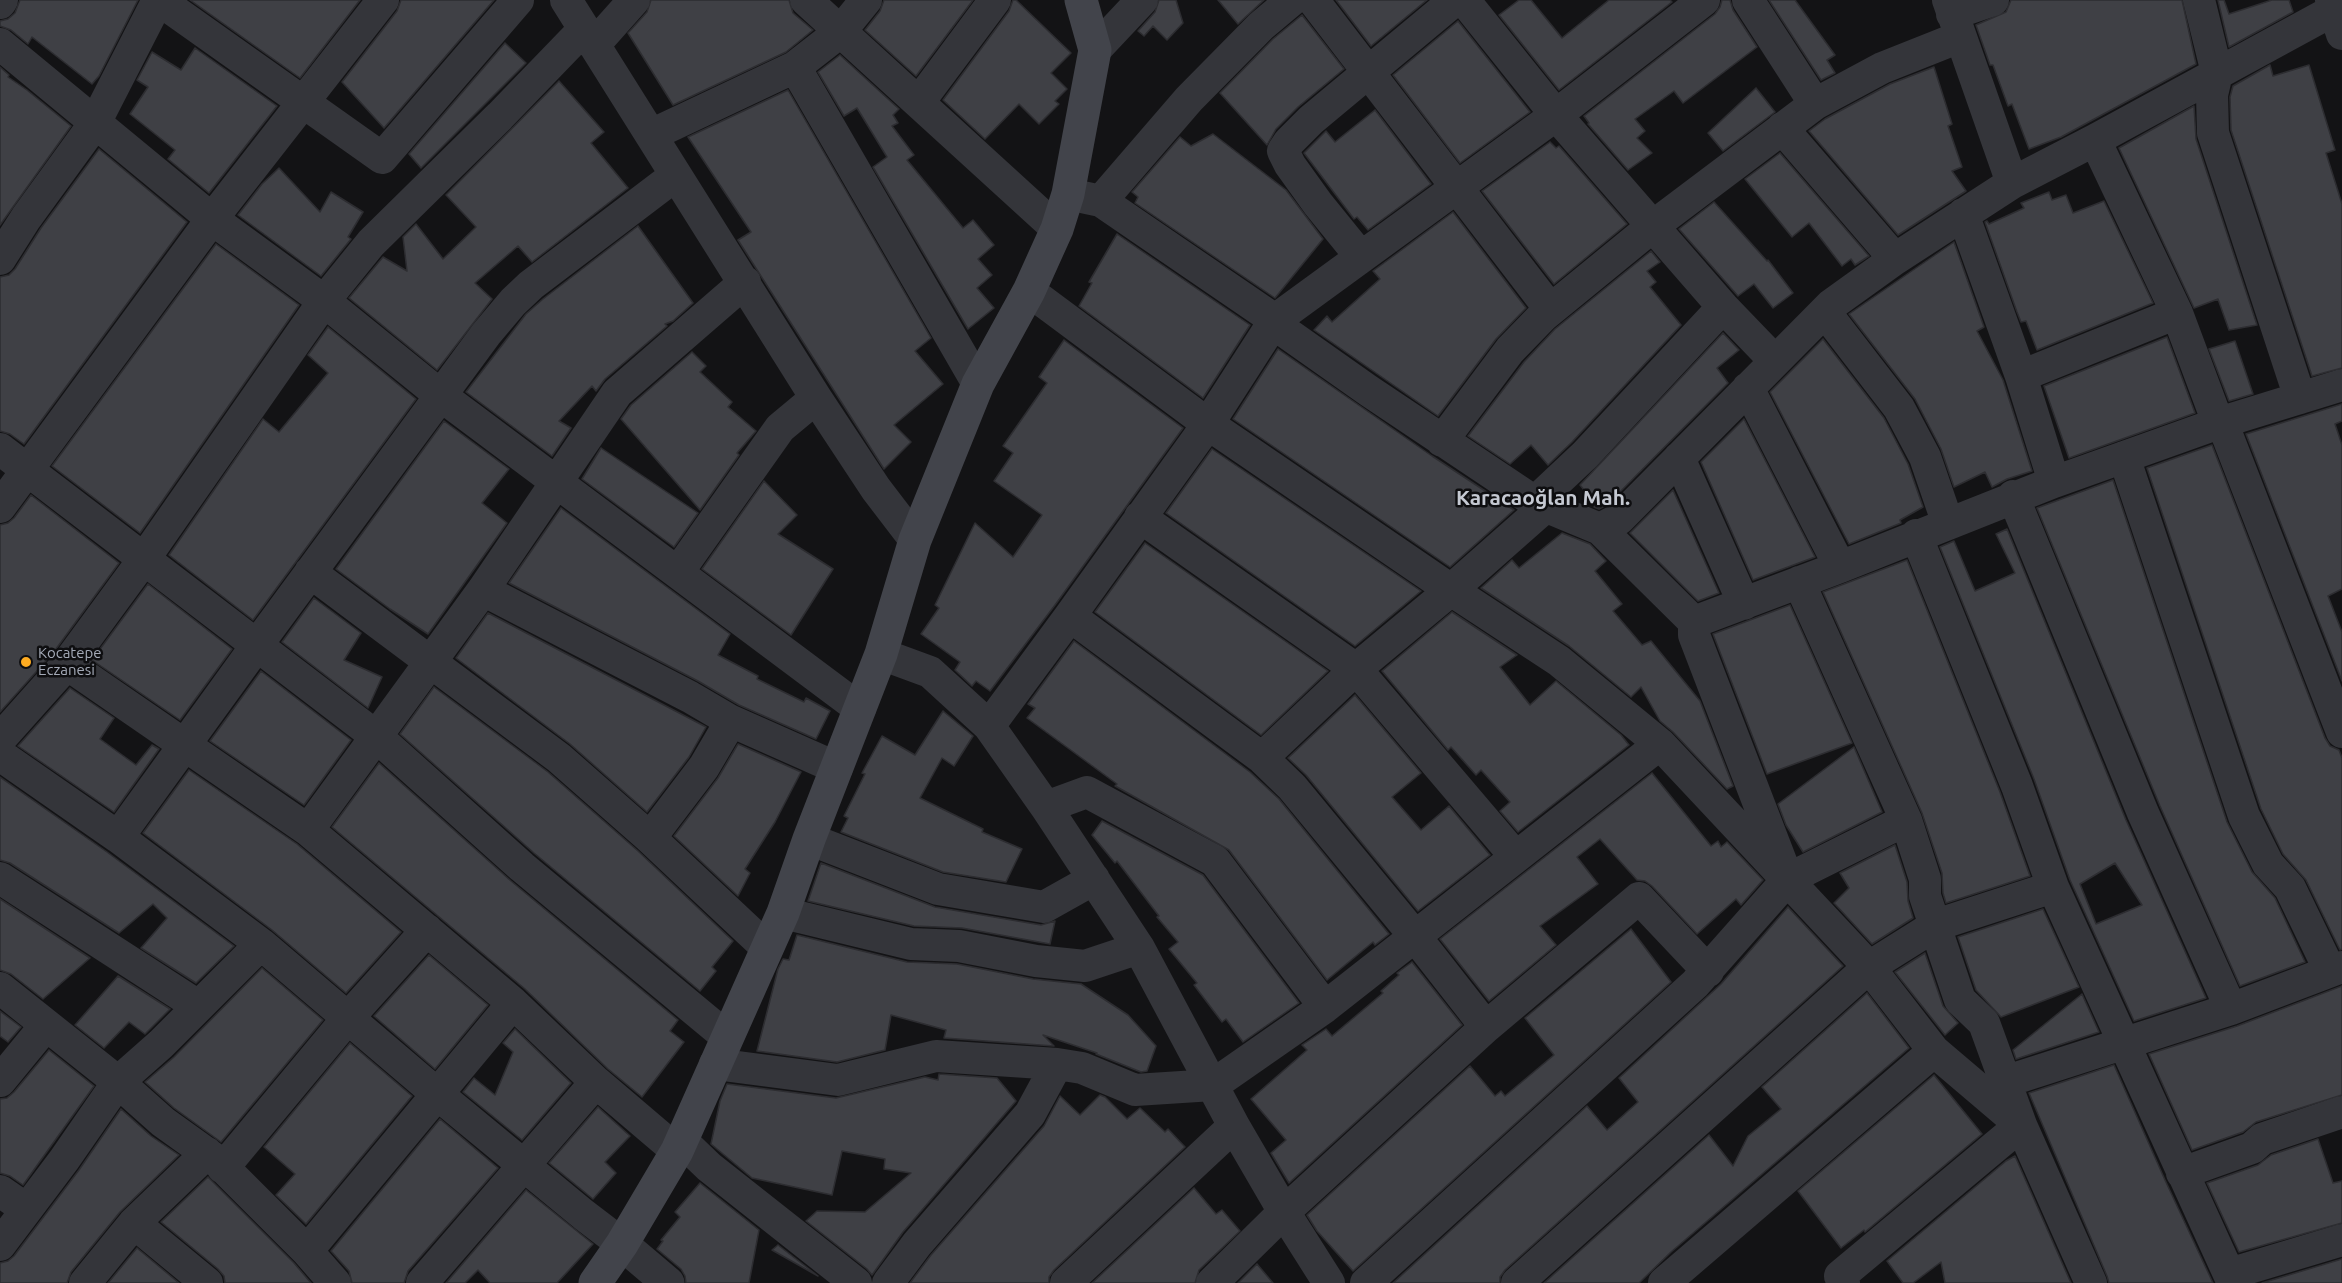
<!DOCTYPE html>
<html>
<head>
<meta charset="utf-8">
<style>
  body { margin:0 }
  canvas { display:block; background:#131315 }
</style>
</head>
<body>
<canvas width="2342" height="1283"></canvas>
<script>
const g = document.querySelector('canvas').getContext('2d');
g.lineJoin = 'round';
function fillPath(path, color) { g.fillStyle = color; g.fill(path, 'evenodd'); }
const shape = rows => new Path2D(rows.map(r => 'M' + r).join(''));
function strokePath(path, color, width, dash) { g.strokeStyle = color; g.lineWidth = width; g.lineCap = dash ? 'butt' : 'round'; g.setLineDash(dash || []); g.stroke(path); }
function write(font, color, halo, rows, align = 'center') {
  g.font = font + ' Ubuntu,sans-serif'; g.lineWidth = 5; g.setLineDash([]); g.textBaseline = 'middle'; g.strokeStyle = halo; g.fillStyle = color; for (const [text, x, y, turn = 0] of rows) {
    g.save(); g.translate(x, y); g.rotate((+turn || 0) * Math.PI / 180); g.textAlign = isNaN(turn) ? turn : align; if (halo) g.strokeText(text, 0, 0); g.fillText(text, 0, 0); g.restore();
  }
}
const building = shape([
  [20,0,138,0,99,76,92,84,32,37,28,44,11,30,0,26,0,21,8,19,15,13,20,0],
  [190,0,360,0,300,78,190,0],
  [401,0,494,0,384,128,342,82,397,11,401,0],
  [651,0,789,0,793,13,813,30,786,52,673,105,628,33,647,12,651,0],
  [884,0,973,0,916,76,865,30,880,11,884,0],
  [1013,0,1016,0,1071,53,1051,73,1067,89,1055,101,1059,104,1039,124,1019,104,985,139,943,100,1009,11,1013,0],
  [1159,0,1176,0,1183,23,1167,40,1153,26,1144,36,1138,31,1155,12,1159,0],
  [1218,0,1264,0,1238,24,1218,0],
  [1336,0,1427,0,1371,46,1336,0],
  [1519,0,1531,0,1562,38,1609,0,1670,0,1672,2,1559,90,1499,15,1519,0],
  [1722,0,1730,0,1733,10,1757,47,1683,103,1674,91,1635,119,1645,131,1637,138,1652,153,1628,170,1588,124,1589,123,1584,116,1715,14,1720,7,1722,0],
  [1769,0,1795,0,1835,55,1827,60,1835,73,1821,80,1769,0],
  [2011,0,2182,0,2196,64,2061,137,2029,149,2012,104,2008,106,1993,65,1990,65,1976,25,2006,12,2011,0],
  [2218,0,2224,0,2229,14,2272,0,2289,0,2293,12,2229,47,2218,0],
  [1302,15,1344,69,1298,107,1276,129,1267,145,1220,93,1273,39,1302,15],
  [1458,21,1530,112,1460,163,1393,75,1458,21],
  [505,43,526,63,421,168,409,154,505,43],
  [195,48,277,106,209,193,168,159,175,150,130,114,148,87,137,80,152,52,181,70,195,48],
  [840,55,899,109,893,115,898,123,892,126,914,155,907,160,963,228,973,220,994,245,978,259,992,275,977,288,994,308,968,329,873,167,887,157,857,108,844,116,818,72,840,55],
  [2270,65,2273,76,2309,65,2335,150,2326,153,2342,204,2342,368,2312,376,2231,130,2230,97,2233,86,2270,65],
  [0,67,9,75,8,77,27,90,71,126,0,225,0,67],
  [1934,67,1952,124,1948,126,1962,167,1952,171,1966,191,1898,235,1809,131,1825,119,1890,84,1934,67],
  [559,81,604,132,591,143,628,188,532,262,518,246,475,283,492,299,437,370,349,298,383,257,407,271,403,237,416,224,443,259,476,227,446,195,559,81],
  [1756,88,1775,112,1723,151,1708,133,1756,88],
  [788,90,931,338,915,351,943,384,894,425,911,442,884,469,738,240,751,232,688,137,788,90],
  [2194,106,2196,139,2257,325,2229,330,2218,299,2194,308,2119,148,2194,106],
  [1375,110,1431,184,1368,230,1357,217,1354,219,1304,153,1326,131,1335,142,1375,110],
  [1213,134,1286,190,1323,239,1275,298,1135,203,1138,197,1132,192,1180,137,1191,146,1213,134],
  [1550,142,1556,148,1559,146,1627,224,1554,284,1482,191,1550,142],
  [99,149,187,222,24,444,10,434,0,431,0,277,9,275,15,269,41,228,99,149],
  [1780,153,1869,256,1855,265,1851,259,1842,266,1809,223,1792,237,1745,179,1780,153],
  [279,168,320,212,331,192,363,212,348,237,351,239,321,276,238,215,262,184,279,168],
  [2049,192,2052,200,2066,195,2073,213,2104,201,2153,303,2037,350,2026,321,2021,322,2017,312,1985,222,1987,221,1989,224,2024,208,2021,203,2049,192],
  [1714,202,1767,261,1768,260,1793,293,1773,308,1754,284,1738,296,1679,229,1714,202],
  [1453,212,1526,308,1496,339,1438,416,1314,330,1327,316,1332,322,1380,279,1373,271,1453,212],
  [638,226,693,303,673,321,665,324,667,326,605,379,596,391,592,386,559,421,571,428,552,456,466,392,526,314,543,299,638,226],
  [1117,234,1250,325,1203,398,1079,306,1092,283,1089,282,1117,234],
  [1954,242,1984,327,1977,331,2003,380,2032,471,2007,479,1992,487,1985,472,1954,487,1941,449,1915,399,1849,314,1954,242],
  [216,244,299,305,140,533,52,466,216,244],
  [1651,251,1660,262,1647,271,1656,282,1650,287,1681,325,1572,442,1548,465,1531,445,1510,464,1468,436,1524,362,1555,329,1651,251],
  [328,327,416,399,253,620,169,555,263,419,279,432,328,373,308,355,328,327],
  [1723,333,1739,350,1717,368,1728,383,1608,504,1599,509,1594,507,1596,505,1580,485,1723,333],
  [2167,337,2195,413,2069,458,2044,386,2167,337],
  [1823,339,1884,418,1908,464,1923,507,1900,520,1901,523,1849,544,1770,392,1823,339],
  [1064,340,1183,428,1055,605,990,691,976,681,972,686,955,670,960,662,921,634,939,608,935,605,975,523,1013,557,1042,515,994,481,1013,453,1003,446,1047,383,1039,377,1064,340],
  [2235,341,2253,394,2229,401,2209,349,2235,341],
  [1278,349,1432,456,1514,510,1450,567,1233,419,1278,349],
  [692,352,706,366,700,372,732,402,728,407,756,431,737,453,739,455,700,510,621,419,631,405,692,352],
  [2342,404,2342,421,2335,424,2342,445,2342,589,2328,596,2342,632,2342,681,2246,434,2342,404],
  [1744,419,1815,557,1753,580,1701,462,1744,419],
  [444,421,509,469,482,503,507,523,428,634,390,609,336,569,444,421],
  [2212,445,2325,738,2330,746,2339,750,2342,758,2342,949,2340,950,2306,880,2283,854,2261,809,2147,468,2212,445],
  [601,448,698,513,674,547,582,479,601,448],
  [1212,449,1421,591,1355,646,1166,513,1212,449],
  [2113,480,2227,822,2252,872,2275,898,2305,962,2240,986,2160,806,2037,508,2113,480],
  [764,481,797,515,778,534,833,569,791,635,702,569,764,481],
  [1673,490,1719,593,1698,601,1630,533,1673,490],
  [31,495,119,563,53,653,0,712,0,525,8,523,14,518,31,495],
  [561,508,730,634,718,655,758,676,757,679,804,702,806,698,830,711,816,739,739,705,698,681,509,583,561,508],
  [2007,529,2126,820,2206,998,2134,1021,2070,880,2034,779,1940,547,1954,541,1975,591,2015,573,1996,534,2007,529],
  [2115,863,2142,905,2096,924,2080,884,2115,863],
  [1562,533,1590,544,1606,561,1595,571,1622,604,1613,611,1642,645,1651,641,1700,701,1733,786,1727,789,1673,732,1660,721,1641,687,1631,697,1569,646,1481,588,1512,560,1519,568,1562,533],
  [1145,543,1328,671,1261,735,1095,612,1145,543],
  [1907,560,2000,792,2030,876,1946,903,1943,893,1942,873,1922,813,1823,592,1907,560],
  [148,584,232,649,180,720,92,660,148,584],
  [314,598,361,633,344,660,382,677,368,708,282,642,314,598],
  [1790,605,1852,743,1767,774,1713,634,1790,605],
  [1452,612,1517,655,1500,667,1530,705,1556,681,1621,735,1629,745,1518,832,1500,811,1510,802,1481,770,1476,775,1451,747,1448,750,1382,671,1452,612],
  [488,613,706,727,689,757,647,812,570,744,456,658,488,613],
  [1074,641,1250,772,1279,799,1389,934,1375,945,1373,942,1327,980,1229,850,1117,787,1115,786,1117,784,1027,718,1035,708,1028,704,1074,641],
  [261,671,351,740,304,805,210,741,261,671],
  [434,687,548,772,638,851,733,941,712,967,716,971,700,991,534,853,400,734,434,687],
  [70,688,114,718,100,739,136,765,152,745,159,749,114,812,18,746,70,688],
  [1355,695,1421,773,1392,797,1421,830,1449,806,1490,855,1418,911,1306,775,1288,758,1355,695],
  [943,711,973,736,954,766,942,758,920,798,983,829,982,832,1022,849,1006,882,943,872,841,832,848,818,844,816,865,774,862,773,882,736,915,755,943,711],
  [738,744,801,772,775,822,745,869,750,873,738,896,674,836,718,778,738,744],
  [1854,747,1882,812,1803,852,1786,825,1778,804,1854,747],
  [379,763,511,881,678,1020,670,1031,684,1042,642,1097,608,1069,525,989,332,827,379,763],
  [189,770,297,844,401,932,346,993,272,930,143,833,189,770],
  [1652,773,1711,846,1718,841,1721,847,1727,842,1763,880,1741,905,1736,899,1697,934,1652,886,1645,881,1637,880,1600,839,1577,857,1598,884,1540,926,1556,945,1489,1001,1440,939,1652,773],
  [0,777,107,852,234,946,196,983,141,948,167,918,153,904,119,933,10,863,0,860,0,777],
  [1102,821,1203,875,1299,1003,1243,1042,1226,1019,1222,1022,1194,985,1197,983,1169,949,1178,942,1157,917,1159,916,1117,861,1115,863,1092,835,1102,821],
  [1895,845,1907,882,1908,901,1913,918,1872,944,1834,903,1849,888,1840,873,1895,845],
  [821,863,935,907,1041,925,1055,921,1050,944,962,928,914,926,808,901,821,863],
  [0,899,90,958,43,999,11,974,0,970,0,899],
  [1788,907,1843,966,1505,1270,1500,1277,1500,1283,1393,1283,1587,1106,1607,1130,1638,1102,1619,1078,1721,984,1788,907],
  [2043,909,2079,987,2001,1017,1976,990,1958,937,2043,909],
  [1631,929,1671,982,1353,1271,1317,1231,1307,1215,1470,1066,1495,1096,1501,1091,1505,1096,1554,1055,1525,1018,1631,929],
  [797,935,907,962,957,964,1033,979,1081,984,1128,1015,1156,1046,1147,1071,1141,1072,1096,1054,1097,1053,1043,1035,1054,1046,944,1038,946,1030,891,1015,885,1050,837,1062,757,1051,778,969,783,959,789,960,797,935],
  [1925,953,1943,1006,1958,1023,1945,1035,1895,972,1925,953],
  [429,955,488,1005,435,1069,374,1016,429,955],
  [1412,962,1462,1025,1289,1183,1271,1153,1286,1140,1251,1099,1307,1050,1302,1045,1326,1029,1332,1036,1383,993,1381,991,1399,975,1397,973,1412,962],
  [262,968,323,1020,221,1142,174,1108,145,1082,174,1057,262,968],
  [118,976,170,1009,145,1034,129,1022,104,1048,75,1025,118,976],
  [2342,986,2342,1095,2256,1122,2243,1132,2192,1150,2149,1054,2237,1026,2342,986],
  [1867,993,1909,1048,1671,1252,1639,1283,1544,1283,1709,1135,1733,1166,1748,1136,1781,1109,1762,1087,1867,993],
  [2082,994,2099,1032,2016,1059,2013,1050,2082,994],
  [0,1011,21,1027,8,1042,0,1036,0,1011],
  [515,1029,571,1083,522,1140,463,1092,474,1078,495,1095,513,1052,503,1043,515,1029],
  [350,1043,412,1096,306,1224,276,1195,295,1174,264,1147,350,1043],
  [49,1050,94,1086,23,1185,10,1176,0,1173,0,1099,7,1098,14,1092,49,1050],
  [2114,1065,2165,1180,2213,1283,2109,1283,2107,1276,2029,1093,2114,1065],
  [939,1074,997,1078,1016,1101,903,1232,872,1275,867,1269,806,1221,817,1211,865,1212,911,1173,884,1169,885,1159,842,1151,832,1195,752,1178,711,1144,720,1101,727,1084,836,1098,925,1077,938,1080,939,1074],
  [1934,1075,1982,1134,1865,1232,1864,1230,1841,1248,1798,1191,1934,1075],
  [1100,1095,1105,1097,1127,1119,1140,1108,1165,1132,1168,1129,1185,1147,1054,1270,1049,1277,1049,1283,910,1283,931,1255,1044,1126,1060,1096,1080,1115,1100,1095],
  [598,1107,630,1136,605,1162,616,1173,593,1199,549,1163,598,1107],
  [121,1109,151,1136,179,1155,120,1212,71,1272,67,1283,0,1283,0,1263,8,1261,14,1256,79,1170,121,1109],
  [440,1119,498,1168,408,1271,404,1283,352,1283,349,1271,331,1251,440,1119],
  [2318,1139,2333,1183,2342,1181,2342,1223,2239,1252,2207,1183,2258,1165,2271,1155,2318,1139],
  [2015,1156,2071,1283,1945,1283,1941,1262,1913,1283,1903,1283,1887,1261,2006,1161,2015,1156],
  [208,1177,294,1263,311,1283,225,1283,224,1276,218,1269,161,1222,208,1177],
  [700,1183,759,1230,749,1283,686,1283,685,1276,681,1269,657,1249,663,1241,661,1240,680,1217,675,1212,700,1183],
  [1194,1188,1216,1214,1222,1210,1240,1231,1199,1270,1195,1283,1092,1283,1194,1188],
  [526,1190,593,1244,557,1283,490,1283,478,1270,465,1283,446,1283,526,1190],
  [778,1245,818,1276,772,1250,778,1245],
  [137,1248,179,1283,108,1283,137,1248],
  [2342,1259,2342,1283,2262,1283,2342,1259],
  [1257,1264,1273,1283,1238,1283,1257,1264]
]);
fillPath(building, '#3f4045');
strokePath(building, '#2d2d31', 1.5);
strokePath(shape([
  [159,0,382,158,518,0],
  [566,0,816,398,876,489,915,540],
  [806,0,1057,229],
  [1313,0,1550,309],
  [1464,0,1556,115,1723,307,1775,361],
  [1748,0,1815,104],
  [1948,0,2012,183],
  [2199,0,2217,73,2212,95,2213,133,2300,398],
  [2331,0,2342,34],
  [0,3,2,0],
  [1952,14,1993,0],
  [0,44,212,219,324,301,440,395,860,709],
  [594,45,634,0],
  [1095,50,1142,0],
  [795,67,978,384],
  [919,102,995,0],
  [1782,128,1895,259],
  [651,135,795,67,840,32,866,0],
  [2095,140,2177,313,2218,423],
  [1068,194,1101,201,1275,320,1284,331,1369,391,1535,502,1600,529,1694,622,1694,635,1782,864],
  [1101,201,1189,99,1261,26,1292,0],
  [1963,214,2021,376,2054,482],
  [1361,257,1318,204,1290,165,1283,151,1289,142,1311,120,1455,0],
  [0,259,26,218,95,123,158,0],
  [1029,291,1208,424,1451,590,1559,661,1660,744,1869,967,1934,1051,2021,1125,1840,1276,1844,1283],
  [1825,312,1899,408,1925,457,1948,524],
  [2021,376,2177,313],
  [1748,388,1840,567],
  [2222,422,2342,732],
  [1442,441,1510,350,1543,316,1653,226,1815,104,1882,68,1960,37],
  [0,449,377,737,522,867,727,1037],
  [2124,457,2244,816,2268,864,2290,888,2330,971],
  [1679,458,1744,604],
  [2013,496,2143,813,2231,1009],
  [1535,502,1585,455,1723,307],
  [0,507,212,219,383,0],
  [1140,517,1356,669,1515,856],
  [1600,529,1619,519,1831,305,1895,259,2012,183,2095,140,2334,10],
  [1916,535,2017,786,2053,887,2233,1283],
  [310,572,559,758,650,838,766,947],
  [678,572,780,428,816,398],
  [1799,582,1906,820,1925,879,1925,896,1960,1000,1984,1023,2021,1125,2091,1283],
  [483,590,690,697,731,721,837,768],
  [1070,616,1262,758,1292,787,1414,935,1486,1027],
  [1694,622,1840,567,2054,482,2222,422,2342,385],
  [881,654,930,672,989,726,1046,807,1139,948,1234,1126,1284,1212,1329,1283],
  [67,664,308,830,513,1003,596,1082,677,1151],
  [989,726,1070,616,1208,424,1275,320,1556,115,1704,0],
  [0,739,67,664,144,559,324,301,371,243,500,116,584,29],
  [0,755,118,837,261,944,436,1093,584,1215,622,1244],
  [1262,758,1356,669,1451,590,1545,507],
  [1046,807,1087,792,1215,861,1325,1007],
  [308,830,483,590,617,393,745,282],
  [118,837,257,645,486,334,513,302,531,285,676,175],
  [650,838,704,767,731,721],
  [809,839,938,889,1044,907,1094,879],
  [0,878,198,1006],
  [783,913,911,944,959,946,1036,961,1085,966,1139,948],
  [0,988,118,1082,163,1122,216,1160,307,1251,335,1283],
  [715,1064,838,1080,936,1056,1057,1064,1082,1068,1135,1090,1213,1085,1325,1007,1660,744],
  [0,1081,46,1025],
  [2004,1082,2231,1009,2342,967],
  [682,1141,709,1167,856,1283],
  [223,1168,347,1019,427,930],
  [2182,1173,2252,1148,2262,1139,2342,1112],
  [0,1191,26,1209],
  [134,1223,207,1283],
  [0,1245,64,1160,118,1082,161,1044,261,944],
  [307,1251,513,1003],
  [2229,1274,2342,1240],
  [85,1283,134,1223,207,1153],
  [422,1283,596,1082],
  [888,1283,917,1244,1030,1114,1057,1064],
  [1066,1283,1234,1126],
  [1212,1283,1284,1212,1486,1027,1639,898,1708,971],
  [1366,1283,1695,984,1788,879,1906,820],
  [1517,1283,1869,967,1936,925,2053,887],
  [1664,1283,1934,1051]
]), '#34353a', 32);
strokePath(shape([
  [622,1244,668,1283]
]), '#34353a', 33);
strokePath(shape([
  [595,1283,622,1244,677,1151,783,913,809,839,881,654,915,540,978,384,1029,291,1057,229,1068,194,1095,50,1081,0]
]), '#42444b', 33);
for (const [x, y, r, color] of [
  [26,662,6,"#ffac21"]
]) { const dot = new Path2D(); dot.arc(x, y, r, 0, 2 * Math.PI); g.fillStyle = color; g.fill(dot); strokePath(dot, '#0e0e10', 2); }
write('15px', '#a4aab7', '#0e0e10', [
  ["Kocatepe",38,653],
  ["Eczanesi",38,670]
], 'left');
write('bold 21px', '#c5c9d2', '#0e0e10', [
  ["Karacaoğlan Mah.",1543,498]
]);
</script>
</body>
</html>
